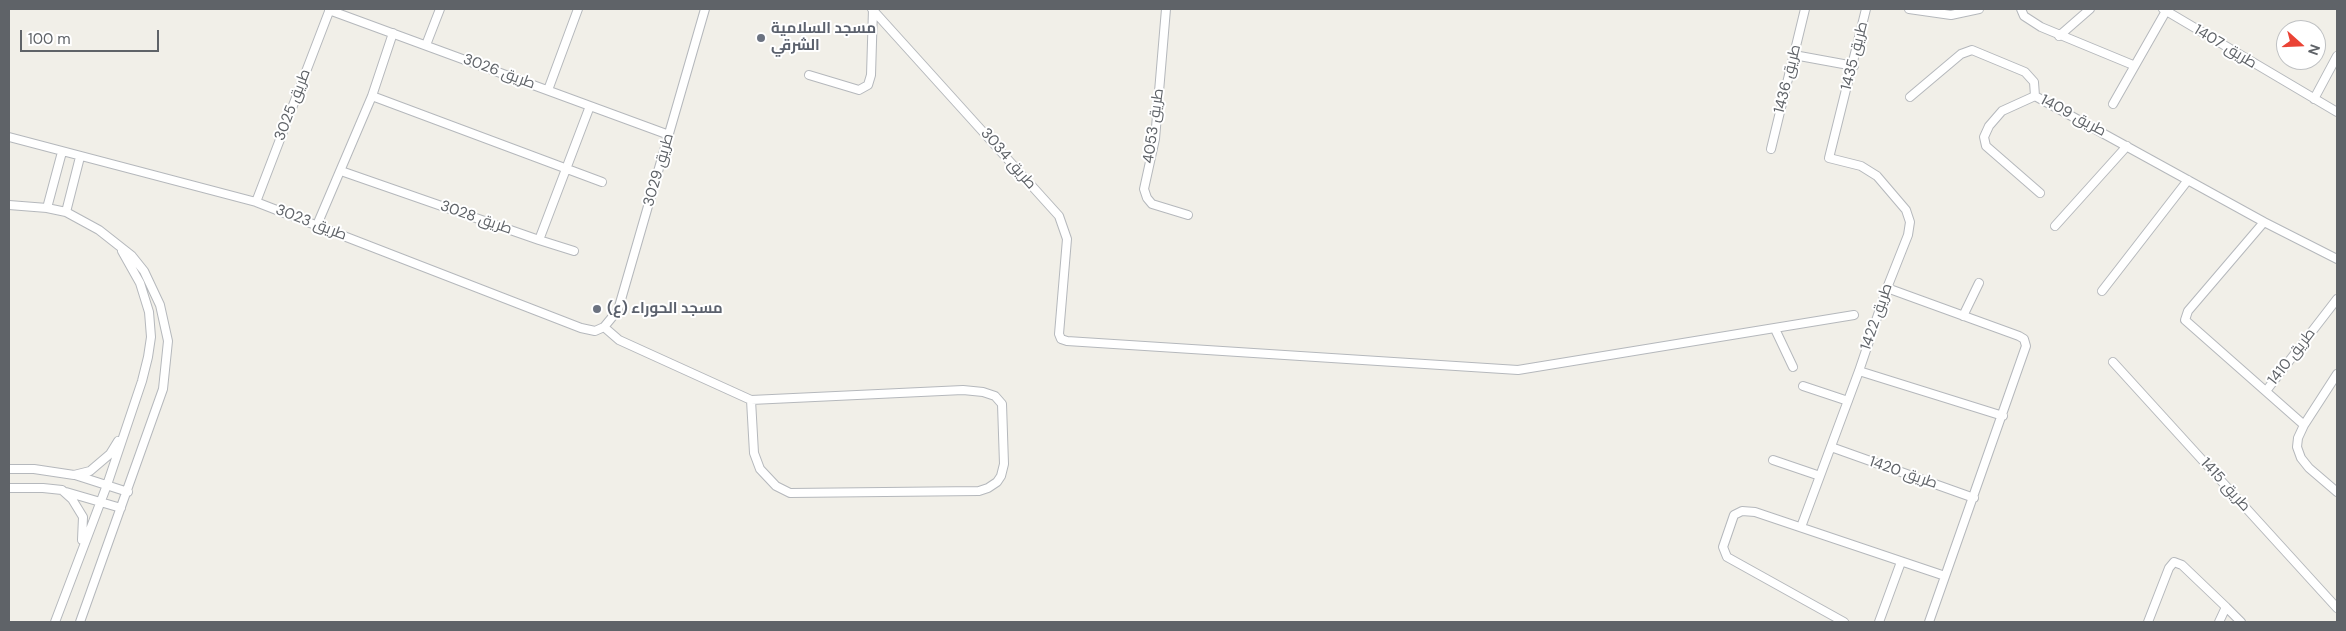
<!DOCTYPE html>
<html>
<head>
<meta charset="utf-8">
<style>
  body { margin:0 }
  #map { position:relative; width:2346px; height:631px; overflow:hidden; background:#f1efe8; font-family:"DM Sans",sans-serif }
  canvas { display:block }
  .frame { position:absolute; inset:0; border:10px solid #5f6368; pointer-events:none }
  .north { position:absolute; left:2276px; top:20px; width:50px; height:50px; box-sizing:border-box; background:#fff; border:1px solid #bfc1c3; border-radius:50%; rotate:110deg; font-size:14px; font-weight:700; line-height:20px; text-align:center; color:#5f6368 }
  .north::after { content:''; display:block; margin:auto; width:18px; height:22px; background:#ea4335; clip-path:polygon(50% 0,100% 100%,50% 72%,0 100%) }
  .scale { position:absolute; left:20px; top:30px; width:139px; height:22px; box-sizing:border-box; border:2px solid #5f6368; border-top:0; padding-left:6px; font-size:15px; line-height:18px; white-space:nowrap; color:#5f6368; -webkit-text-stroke:4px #fff; paint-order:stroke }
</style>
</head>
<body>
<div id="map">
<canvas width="2346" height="631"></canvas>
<div class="frame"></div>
<div class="north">N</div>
<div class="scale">100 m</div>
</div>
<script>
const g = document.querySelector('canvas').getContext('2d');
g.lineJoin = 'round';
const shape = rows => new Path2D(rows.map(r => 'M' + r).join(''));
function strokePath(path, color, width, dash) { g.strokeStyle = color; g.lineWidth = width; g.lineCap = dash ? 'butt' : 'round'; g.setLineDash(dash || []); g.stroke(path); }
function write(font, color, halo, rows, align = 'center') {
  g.font = font + ' "DM Sans",Cairo,sans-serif'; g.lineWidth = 4; g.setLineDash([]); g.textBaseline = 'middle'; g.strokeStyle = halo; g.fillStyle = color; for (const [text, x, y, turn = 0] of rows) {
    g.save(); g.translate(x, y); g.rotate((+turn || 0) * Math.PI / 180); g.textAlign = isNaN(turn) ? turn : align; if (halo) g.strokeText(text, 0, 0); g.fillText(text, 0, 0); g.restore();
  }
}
const street = shape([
  [872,9,1059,216,1067,239,1059,334,1061,339,1067,341,1518,370,1854,315],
  [1166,9,1155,139,1144,189,1147,198,1152,204,1188,215],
  [1909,9,1951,15,1979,9],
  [2021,9,2024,16,2041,27,2133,65],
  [2163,9,2337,112],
  [329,10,669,135],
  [2059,36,2090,9],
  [426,45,440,9],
  [1794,55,1854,66],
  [809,75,859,90,868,85,871,75,873,9],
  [548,90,578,9],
  [372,96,602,182],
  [1910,97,1961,54,1972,50,2025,72,2034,82,2035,96],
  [2314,99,2337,56],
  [2113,104,2166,11],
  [9,137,256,202,581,328,595,331,604,327,618,310,705,9],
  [1771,149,1805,9],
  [341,171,539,240,590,106],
  [2040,193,1986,146,1984,137,1989,126,2002,111,2035,96,2264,222,2337,259],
  [256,202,330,9],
  [9,205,47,208,66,212,99,230,132,256,144,271,160,305,168,341,163,389,80,622],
  [47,208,62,152],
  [66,212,80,157],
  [2264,222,2188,311,2185,320,2304,425],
  [317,225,372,96,393,33],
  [2055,226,2127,146],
  [539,240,574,251],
  [1887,288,2019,336,2024,339,2026,346,1929,622],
  [2102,291,2188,180],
  [1963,316,1979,283],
  [604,327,619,340,751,400,963,390,983,392,995,396,1002,404,1004,464,1001,476,997,482,988,488,979,491,790,493,776,486,760,469,754,453,751,400],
  [1775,329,1793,367],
  [2113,362,2337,608],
  [1859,371,2003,416],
  [2337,374,2304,425,2298,438,2297,447,2301,458,2309,468,2337,492],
  [1803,386,1848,401],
  [2266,391,2337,299],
  [1831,447,1974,498],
  [1773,460,1820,476],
  [9,469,34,469,74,475,90,471,110,454,118,441],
  [75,475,128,492],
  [9,488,43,488,62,490,72,499,83,517,82,540],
  [66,492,121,508],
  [1801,527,1859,371,1887,288,1908,235,1910,222,1906,210,1877,176,1861,166,1829,158,1866,9],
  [55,622,107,485,142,381,148,357,151,337,149,312,140,283,122,251],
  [1844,622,1727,557,1723,547,1734,515,1742,511,1755,512,1945,576],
  [1879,622,1901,562],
  [2148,622,2169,568,2174,562,2182,565,2226,607],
  [2219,622,2226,607,2241,622]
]);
strokePath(street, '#b5b8bc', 10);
strokePath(street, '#fff', 8);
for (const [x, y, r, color] of [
  [761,38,5,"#6b7280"],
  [597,309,5,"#6b7280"]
]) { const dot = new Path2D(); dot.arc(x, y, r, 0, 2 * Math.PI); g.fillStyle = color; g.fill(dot); strokePath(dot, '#fff', 2); }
write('bold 15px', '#5b616d', '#fff', [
  ["مسجد السلامية",771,29],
  ["الشرقي",771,46],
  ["مسجد الحوراء (ع)",607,309]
], 'left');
write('15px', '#5f6368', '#fff', [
  ["طريق 1407",2225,47,31],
  ["طريق 1435",1855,56,-76],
  ["طريق 3026",499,72,20],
  ["طريق 1436",1788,79,-76],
  ["طريق 3025",293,105,-69],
  ["طريق 1409",2073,116,28],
  ["طريق 4053",1154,126,-82],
  ["طريق 3034",1008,159,49],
  ["طريق 3029",659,170,-74],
  ["طريق 3028",476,218,19],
  ["طريق 3023",311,223,21],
  ["طريق 1422",1877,317,-71],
  ["طريق 1410",2292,357,-52],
  ["طريق 1420",1903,473,19],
  ["طريق 1415",2225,485,48]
]);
</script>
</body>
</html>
